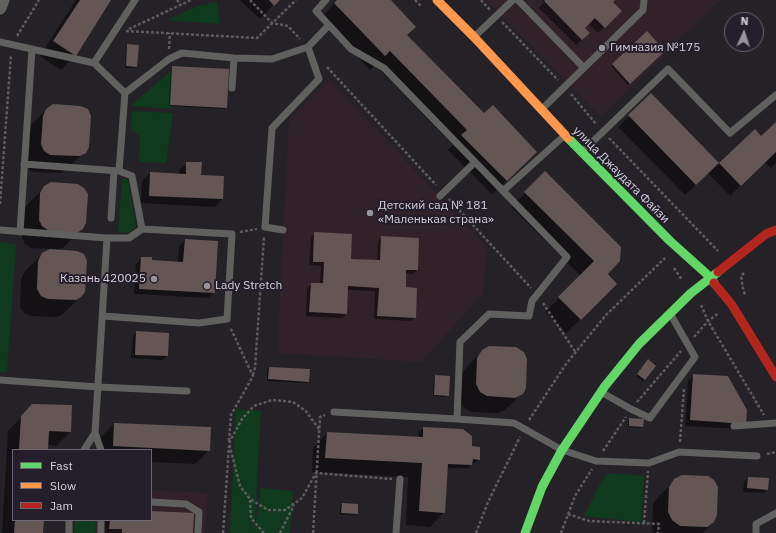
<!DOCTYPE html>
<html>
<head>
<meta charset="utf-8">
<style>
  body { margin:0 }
  #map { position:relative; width:776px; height:533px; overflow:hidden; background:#242127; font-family:"IBM Plex Sans",sans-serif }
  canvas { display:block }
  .legend { position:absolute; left:12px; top:449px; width:140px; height:72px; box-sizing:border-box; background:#231e2a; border:1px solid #6b6671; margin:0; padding:5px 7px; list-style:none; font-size:12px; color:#d6d2db }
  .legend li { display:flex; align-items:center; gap:8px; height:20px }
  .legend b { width:20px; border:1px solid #6b6671 }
  .north { position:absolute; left:724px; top:12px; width:40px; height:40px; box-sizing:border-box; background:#231e2a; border:1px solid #6b6671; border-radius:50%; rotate:3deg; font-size:11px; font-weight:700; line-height:16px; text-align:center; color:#d6d2db }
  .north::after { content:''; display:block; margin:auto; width:14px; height:18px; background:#98949c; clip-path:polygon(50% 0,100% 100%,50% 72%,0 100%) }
</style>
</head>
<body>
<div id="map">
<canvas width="776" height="533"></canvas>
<ul class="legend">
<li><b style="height:5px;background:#63d668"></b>Fast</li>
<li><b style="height:5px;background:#ff974d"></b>Slow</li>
<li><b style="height:5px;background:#b3261e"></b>Jam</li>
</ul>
<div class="north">N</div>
</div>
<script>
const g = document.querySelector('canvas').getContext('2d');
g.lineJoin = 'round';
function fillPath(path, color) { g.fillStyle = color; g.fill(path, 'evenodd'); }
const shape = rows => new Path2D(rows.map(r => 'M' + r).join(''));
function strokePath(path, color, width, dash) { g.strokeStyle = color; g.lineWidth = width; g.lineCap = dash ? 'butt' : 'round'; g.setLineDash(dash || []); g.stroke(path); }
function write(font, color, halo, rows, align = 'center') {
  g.font = font + ' "IBM Plex Sans",sans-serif'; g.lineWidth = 4; g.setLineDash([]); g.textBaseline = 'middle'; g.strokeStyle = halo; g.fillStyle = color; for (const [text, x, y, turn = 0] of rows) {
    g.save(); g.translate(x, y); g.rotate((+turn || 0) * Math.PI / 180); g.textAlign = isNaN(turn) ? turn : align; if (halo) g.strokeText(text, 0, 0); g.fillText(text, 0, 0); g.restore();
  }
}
fillPath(shape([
  [486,0,720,0,601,117],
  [330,80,487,247,483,294,421,362,277,353,289,119],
  [151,490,208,493,205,533,89,533,90,520,151,520]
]), '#31222a');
fillPath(shape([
  [217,2,220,24,168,20,197,6],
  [176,67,172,109,130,106],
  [132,111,173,113,166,163,139,162,140,136,131,129],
  [122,178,128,180,136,227,128,233,118,232],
  [0,242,16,245,7,372,0,372],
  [236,409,261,411,254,532,261,488,293,491,290,533,230,533],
  [609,473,644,476,641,522,584,516,601,482],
  [75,520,95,520,95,533,74,533]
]), '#103a1e');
fillPath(shape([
  [76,0,110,0,75,55,61,70,40,56],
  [240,0,278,0,260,19],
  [338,0,390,0,406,35,484,115,522,166,492,194,448,150,453,145,375,65,370,70,321,18],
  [542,0,613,0,612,2,621,11,598,33,589,24,584,28,589,33,576,45,539,8,544,2],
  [647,32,663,51,628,85,611,66],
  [128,45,136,67,135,68,125,68,126,47],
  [173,67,226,107,224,109,169,106,171,68],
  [651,94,719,164,755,130,761,137,776,123,776,163,771,168,765,162,730,196,708,173,685,195,618,127],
  [47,109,85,152,62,173,32,172,27,168,29,127],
  [187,163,222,199,215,207,141,203,142,181,150,173,179,175,179,170],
  [545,173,606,274,616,284,566,333,545,312,581,276,511,207],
  [45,187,82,229,64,247,57,251,81,296,63,314,57,317,30,316,24,313,20,307,21,279,25,271,43,254,52,249,31,248,25,244,22,237,23,211,27,205],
  [315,233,350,260,377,261,378,241,382,237,417,270,413,274,405,273,405,288,415,317,411,321,374,319,375,291,347,290,346,314,342,318,306,316,307,288,311,284,320,284,321,266,309,265,311,237],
  [185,240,214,292,208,298,134,294,136,264,142,258,151,261,178,263,179,246],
  [136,332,168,334,167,356,163,360,131,358,133,336],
  [482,351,522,393,505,410,498,413,471,412,464,408,460,401,461,375,466,368],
  [647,362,645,379,643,381,636,376],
  [269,368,308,381,307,383,267,381,267,369],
  [694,375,739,429,685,426,688,381],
  [435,376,448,395,446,397,433,396,434,378],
  [33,405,70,432,56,446,47,445,47,450,13,450,13,520,43,520,42,533,2,533,8,431],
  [630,419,642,427,641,428,628,427,628,421],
  [114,424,209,450,195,464,151,462,151,450,100,450,100,438],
  [423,428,471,447,479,459,475,463,471,463,468,468,447,468,444,512,430,527,406,525,408,477,312,472,313,448,327,433,419,438,419,432],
  [748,478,768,479,767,489,764,493,743,492,744,482],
  [675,480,713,522,702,533,654,533,652,529,653,504,658,497],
  [342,504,357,514,355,515,340,515,340,506],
  [151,512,192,533,102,533,103,520,151,520]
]), '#0007');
fillPath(shape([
  [80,0,111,0,76,56,53,41],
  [269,0,280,0,274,6],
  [337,0,391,0,416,27,407,35,484,113,493,105,537,152,507,181,461,135,467,130,390,51,385,56,334,3],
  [545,0,615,0,613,2,622,11,605,28,595,18,585,28,590,33,582,40,544,1],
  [647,31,665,51,630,84,612,64],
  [127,44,139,45,137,67,126,66],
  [172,66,229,69,227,108,170,105],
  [651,93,719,163,696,185,628,115],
  [53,104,80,106,88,109,91,116,89,147,86,153,80,156,50,155,44,151,41,144,43,116,46,109],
  [776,122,776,152,741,186,719,163,755,129,761,136],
  [186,162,202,162,201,175,224,176,223,199,149,196,150,172,186,174],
  [545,171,621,247,620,261,608,274,617,284,581,320,558,297,594,261,524,192],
  [51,182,78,184,84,188,88,194,86,223,83,229,77,233,49,231,42,226,39,220,40,193,44,186],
  [314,232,352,234,351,259,380,260,381,236,419,238,418,270,406,270,406,287,417,288,416,318,377,316,379,288,348,286,347,314,309,312,311,283,323,283,324,262,313,262],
  [185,239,218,241,215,293,139,289,141,257,152,257,152,260,183,262],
  [50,249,77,251,84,254,87,261,85,292,81,297,76,300,48,299,41,296,37,289,38,261,42,253],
  [136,331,169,333,168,356,135,355],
  [489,346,516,347,524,352,527,359,526,388,523,394,515,398,487,396,480,392,476,384,477,358,482,350],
  [648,359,656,366,645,380,637,374],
  [269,367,310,369,309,382,268,379],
  [693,374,728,376,747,410,746,424,690,420],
  [435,375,450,376,449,396,434,395],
  [32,404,72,405,71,432,49,431,48,450,19,450,21,416],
  [629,418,644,419,643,427,629,426],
  [114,423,211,427,210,451,113,446],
  [423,427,463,429,472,436,472,446,480,447,480,460,473,459,472,465,448,464,445,513,419,511,422,463,325,458,327,432,423,437],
  [682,475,708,476,714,480,718,487,717,515,714,522,707,527,680,526,672,520,668,512,669,487,674,479],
  [748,477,769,478,768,490,747,488],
  [342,503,358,504,358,514,341,513],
  [151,511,194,513,193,533,122,533,122,529,109,529,110,520,151,520],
  [15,520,44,520,43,533,14,533]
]), '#645655');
strokePath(shape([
  [177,0,181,5],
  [250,0,272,23,288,26,300,39],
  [415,0,422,7],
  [481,0,490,10],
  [502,22,558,80],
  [129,29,191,0],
  [126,31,257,38,296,0],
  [17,36,39,0],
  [169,49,170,33],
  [327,67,436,185],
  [571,94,596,124],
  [609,138,718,251],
  [449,199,531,288],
  [0,204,11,55],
  [240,232,257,229],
  [674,268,682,280],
  [744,273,741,276,743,288,745,295],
  [543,303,576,353],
  [701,305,708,321,764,415],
  [694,337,708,321,719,313],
  [253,375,255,368,264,237],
  [637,402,681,351],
  [529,420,566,364,606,315,665,258],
  [319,429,306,411,293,402,272,400,254,406,242,419,229,443,240,486,250,499,268,510,285,510,302,498,316,473,392,479],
  [229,441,231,415,253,376,230,327],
  [680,442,684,389],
  [603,451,626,417],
  [767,454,776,452],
  [250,500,251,518,264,533],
  [568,514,589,521,659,524,658,533],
  [644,523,648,471],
  [223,533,229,446],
  [280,533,294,505],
  [313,533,320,417,325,415],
  [476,533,488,502,520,437],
  [561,533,575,496,592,469]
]), '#5d5c5d', 2.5, [3, 2]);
strokePath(shape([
  [326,0,316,11,351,49,384,68,567,257,532,301,529,316,489,314,460,342,457,419,514,423,562,450,596,461,649,463,679,452,757,456],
  [518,0,584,68],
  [474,37,513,0],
  [0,42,94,63,135,0],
  [94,63,125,93,119,171,132,176,142,229,232,234,227,319,199,323,103,316],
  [232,88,234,58],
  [125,93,169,59,182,53,234,58,272,59,308,47,329,25],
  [542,109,643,10,644,0],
  [582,152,668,69,730,133,776,95],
  [24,164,119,171],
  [503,191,565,135],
  [440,196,475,162],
  [111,218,114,171],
  [0,230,107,238,129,238,142,229],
  [283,230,265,227,272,128,319,79,308,47],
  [20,232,32,49],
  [0,380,98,387,187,391],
  [601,392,631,409,650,418,695,357,671,315],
  [334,412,457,419],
  [734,426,776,423],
  [95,433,101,450],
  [84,450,95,433,107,238],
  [151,502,186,504,199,512,198,533],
  [69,533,69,520],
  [101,533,101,520],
  [396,533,400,479],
  [756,533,756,524,776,513]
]), '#60605e', 7);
strokePath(shape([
  [0,8,3,0]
]), '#60605e', 13);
strokePath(shape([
  [568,138,670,241,710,277,714,283],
  [525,533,542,487,562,450,605,386,639,344,691,293,718,272]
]), '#63d668', 9);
strokePath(shape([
  [437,0,474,37,568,138]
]), '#ff974d', 9);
strokePath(shape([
  [718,272,766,234,776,230],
  [714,283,732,305,776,377]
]), '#b3261e', 9);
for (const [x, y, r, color] of [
  [602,48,4,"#98949c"],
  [370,213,4,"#98949c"],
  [154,279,4,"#98949c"],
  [207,286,4,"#98949c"]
]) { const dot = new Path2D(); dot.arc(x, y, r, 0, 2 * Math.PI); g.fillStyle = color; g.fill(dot); strokePath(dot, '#231e2a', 1.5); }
write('12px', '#d6d2db', '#231e2a', [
  ["Гимназия №175",610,48],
  ["Детский сад № 181",378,206],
  ["«Маленькая страна»",378,220],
  ["Казань 420025",146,279,"right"],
  ["Lady Stretch",215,286]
], 'left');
write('12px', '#d6d2db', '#231e2a', [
  ["улица Джаудата Файзи",621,175,45]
]);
</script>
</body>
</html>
